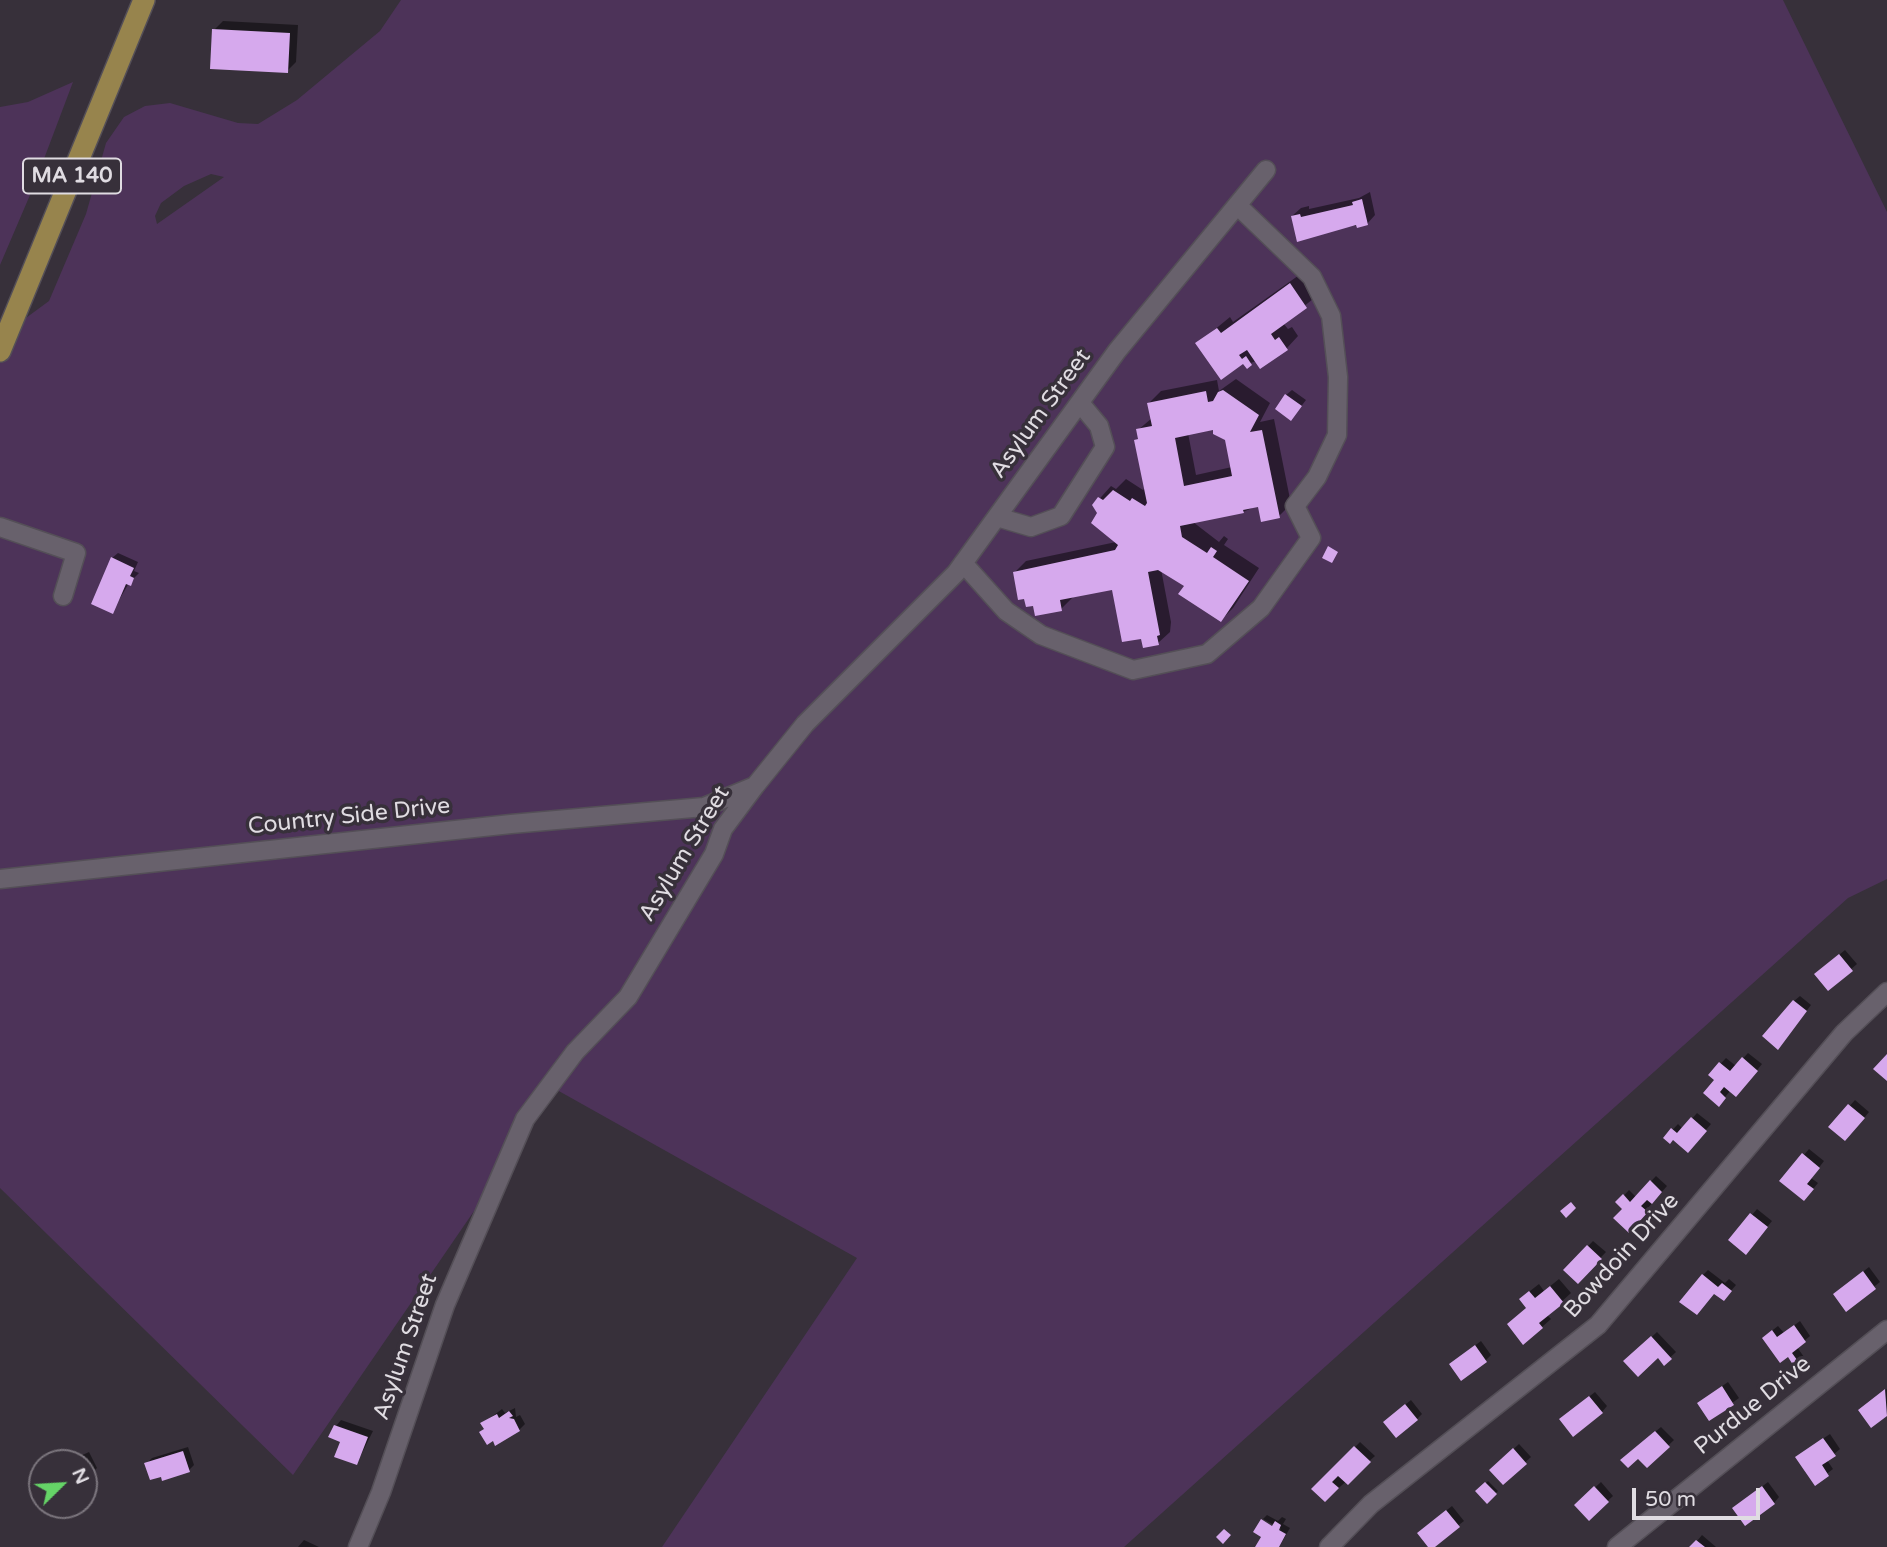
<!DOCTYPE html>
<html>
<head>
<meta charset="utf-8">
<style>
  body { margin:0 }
  #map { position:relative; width:1887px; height:1547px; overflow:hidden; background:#37303a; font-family:"Varela Round",sans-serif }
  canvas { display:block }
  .north { position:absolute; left:28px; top:1449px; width:70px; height:70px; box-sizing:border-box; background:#37303a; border:2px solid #7b757d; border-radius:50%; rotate:66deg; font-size:19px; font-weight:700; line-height:28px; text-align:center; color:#e0dce2 }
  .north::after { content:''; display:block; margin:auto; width:24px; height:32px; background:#65d467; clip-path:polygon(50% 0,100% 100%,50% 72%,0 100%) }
  .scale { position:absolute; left:1632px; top:1488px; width:128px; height:32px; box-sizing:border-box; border:4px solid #e0dce2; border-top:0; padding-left:9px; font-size:21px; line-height:24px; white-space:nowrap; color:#e0dce2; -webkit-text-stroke:5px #37303a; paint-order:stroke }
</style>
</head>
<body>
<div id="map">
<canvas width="1887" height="1547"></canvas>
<div class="north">N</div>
<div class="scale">50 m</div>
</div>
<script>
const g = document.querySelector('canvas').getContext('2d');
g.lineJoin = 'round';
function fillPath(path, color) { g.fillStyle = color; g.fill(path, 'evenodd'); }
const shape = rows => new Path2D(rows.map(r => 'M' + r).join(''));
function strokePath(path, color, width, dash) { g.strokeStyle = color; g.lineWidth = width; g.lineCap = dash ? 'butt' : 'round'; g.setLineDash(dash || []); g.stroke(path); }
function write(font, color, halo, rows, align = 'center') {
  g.font = font + ' "Varela Round",sans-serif'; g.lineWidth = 7; g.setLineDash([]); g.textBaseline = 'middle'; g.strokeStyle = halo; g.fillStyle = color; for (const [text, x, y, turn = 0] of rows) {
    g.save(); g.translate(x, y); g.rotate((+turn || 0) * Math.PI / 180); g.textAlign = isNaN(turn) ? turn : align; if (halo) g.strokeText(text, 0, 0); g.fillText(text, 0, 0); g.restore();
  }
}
fillPath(shape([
  [401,0,1783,0,1887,212,1887,879,1848,898,1124,1547,662,1547,857,1258,557,1090,293,1475,0,1188,0,337,49,301,86,214,106,143,124,117,145,106,170,103,238,123,258,124,297,100,380,31],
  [211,174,224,177,157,224,155,216,161,203,184,186],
  [73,82,33,188,0,265,0,107,28,102]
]), '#4d3359');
fillPath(shape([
  [223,21,298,25,296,62,287,71,214,30],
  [1370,192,1375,215,1367,224,1339,228,1292,216,1301,208,1309,206,1309,209,1359,198],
  [1302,273,1318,295,1283,323,1288,329,1292,327,1298,336,1287,348,1251,363,1197,344,1230,317,1233,322],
  [1236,379,1270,403,1260,422,1274,419,1291,504,1279,516,1259,505,1243,512,1193,522,1219,542,1224,536,1228,539,1224,545,1259,568,1233,608,1221,620,1186,586,1161,569,1171,622,1170,632,1158,643,1143,637,1113,588,1073,597,1061,609,1035,604,1014,573,1026,561,1116,542,1094,505,1111,486,1116,489,1126,479,1143,490,1146,487,1136,440,1140,437,1138,430,1152,418,1149,403,1161,391,1217,380,1219,391],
  [1214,428,1226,439,1232,467,1196,475,1188,433],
  [1292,390,1306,400,1296,413,1286,395],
  [118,553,138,562,134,571,139,573,129,583,112,612,112,558],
  [1845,950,1857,964,1828,989,1822,969],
  [1800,996,1811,1005,1783,1042,1794,1001],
  [1748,1053,1762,1064,1742,1089,1731,1090,1719,1104,1717,1080,1710,1075,1726,1058,1736,1066],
  [1855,1100,1869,1112,1851,1134,1831,1127],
  [1697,1113,1711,1124,1693,1145,1665,1138,1678,1124,1683,1129],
  [1809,1149,1824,1161,1811,1178,1818,1183,1809,1194,1782,1181],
  [1656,1176,1667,1186,1629,1230,1624,1209,1618,1202,1629,1190,1636,1197],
  [1757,1209,1772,1221,1751,1247,1731,1240],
  [1593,1241,1606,1252,1578,1281,1566,1269],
  [1869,1267,1880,1282,1846,1309,1841,1289],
  [1708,1270,1725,1283,1729,1279,1736,1285,1724,1299,1703,1275],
  [1559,1279,1571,1293,1547,1315,1551,1319,1542,1327,1509,1324,1528,1307,1522,1300,1530,1291,1539,1284,1544,1291],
  [1800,1321,1810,1336,1797,1347,1804,1357,1799,1363,1769,1333,1778,1326,1784,1333],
  [1657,1332,1676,1352,1664,1363,1658,1356,1626,1361],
  [1481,1341,1491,1355,1486,1360,1457,1359],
  [1728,1382,1739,1398,1710,1419,1705,1398],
  [1887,1389,1887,1414,1872,1426,1865,1405],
  [1595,1392,1607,1406,1602,1412,1567,1414],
  [1411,1400,1422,1414,1417,1419,1390,1417],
  [515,1408,516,1417,520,1415,525,1424,519,1430,485,1428,482,1424,502,1409,505,1413],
  [341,1420,373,1431,357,1463,336,1426],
  [1661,1427,1674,1440,1647,1466,1638,1456,1628,1454],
  [1830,1434,1840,1449,1827,1460,1833,1469,1815,1483,1803,1452],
  [1360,1442,1375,1456,1325,1500,1314,1489],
  [1519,1444,1531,1457,1503,1483,1491,1470],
  [188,1447,194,1465,189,1470,146,1464,152,1458],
  [89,1452,97,1468,84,1480,84,1463,65,1463],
  [1488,1481,1498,1491,1487,1501,1478,1491],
  [1601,1482,1613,1496,1589,1518,1576,1505],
  [1768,1482,1779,1497,1774,1503,1740,1503],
  [1452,1506,1464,1521,1430,1547,1424,1528],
  [1267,1515,1278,1521,1282,1517,1286,1519,1283,1524,1290,1528,1279,1547,1257,1547,1281,1529,1263,1519],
  [1702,1535,1716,1547,1692,1547],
  [304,1540,319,1547,298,1547]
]), '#0007');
fillPath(shape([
  [212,29,290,33,288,73,210,69],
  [1362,199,1368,225,1357,228,1356,225,1297,242,1291,216,1300,214,1301,217,1353,205,1352,202],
  [1290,283,1307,308,1271,334,1275,340,1279,337,1288,350,1260,369,1247,350,1239,355,1242,359,1246,356,1252,365,1247,369,1243,364,1221,380,1195,343,1217,328,1221,333],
  [1223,390,1259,415,1250,432,1262,430,1280,518,1261,522,1258,507,1243,510,1244,513,1180,526,1182,537,1207,553,1211,547,1217,551,1213,557,1249,581,1221,622,1178,594,1184,586,1158,570,1148,572,1160,635,1157,636,1159,645,1143,648,1141,639,1122,642,1112,590,1060,600,1062,611,1035,616,1033,606,1026,607,1024,599,1018,600,1013,572,1115,550,1118,545,1091,523,1097,513,1092,505,1098,497,1103,500,1113,490,1130,501,1132,498,1145,506,1147,503,1134,440,1138,439,1136,429,1152,426,1147,403,1206,391,1208,402,1213,401,1218,392],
  [1213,430,1213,434,1225,440,1232,476,1184,486,1175,438],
  [1285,394,1302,406,1291,421,1275,409],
  [1328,546,1338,552,1332,563,1322,558],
  [111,557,134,568,130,576,134,578,131,586,126,584,113,614,91,604],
  [1839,954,1853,971,1828,991,1814,974],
  [1793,1000,1807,1011,1778,1050,1762,1036],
  [1887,1054,1887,1081,1873,1069],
  [1742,1057,1758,1071,1736,1097,1724,1087,1720,1092,1726,1098,1719,1107,1703,1093,1714,1080,1708,1075,1719,1062,1730,1071],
  [1848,1104,1865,1118,1845,1141,1828,1127],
  [1691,1117,1707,1131,1688,1153,1673,1140,1670,1144,1663,1138,1671,1128,1677,1133],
  [1802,1153,1820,1168,1807,1184,1814,1189,1804,1201,1779,1181],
  [1650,1180,1662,1192,1652,1204,1647,1200,1641,1206,1648,1212,1629,1233,1613,1218,1622,1209,1615,1202,1623,1194,1630,1202],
  [1571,1202,1576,1208,1566,1218,1560,1211],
  [1750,1213,1768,1227,1746,1255,1728,1240],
  [1587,1245,1602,1259,1578,1284,1563,1270],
  [1863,1271,1876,1289,1846,1312,1833,1294],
  [1702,1274,1718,1287,1722,1283,1732,1291,1724,1301,1714,1294,1697,1315,1679,1302],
  [1550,1286,1564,1303,1539,1323,1543,1328,1523,1345,1507,1324,1526,1308,1519,1299,1529,1291,1535,1298],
  [1794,1325,1806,1342,1792,1353,1800,1364,1795,1368,1788,1357,1780,1363,1762,1338,1772,1330,1777,1337],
  [1651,1336,1672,1359,1664,1366,1658,1358,1638,1377,1623,1361],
  [1475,1345,1487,1362,1461,1381,1449,1364],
  [1722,1386,1734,1405,1709,1421,1697,1403],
  [1885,1389,1887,1416,1871,1428,1858,1410],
  [1589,1396,1603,1413,1573,1437,1559,1419],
  [1405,1404,1418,1420,1396,1438,1383,1422],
  [509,1411,513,1416,509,1418,514,1419,520,1431,495,1446,493,1441,487,1445,479,1432,484,1429,480,1423,497,1414,499,1418],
  [334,1425,368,1437,357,1465,334,1457,340,1442,328,1437],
  [1655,1431,1670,1447,1647,1468,1638,1459,1628,1468,1620,1460],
  [1823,1438,1836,1456,1822,1465,1829,1476,1815,1486,1795,1457],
  [1354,1446,1371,1462,1348,1485,1338,1476,1332,1482,1339,1488,1325,1502,1311,1489],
  [1513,1448,1527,1464,1503,1485,1489,1470],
  [183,1451,190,1472,162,1481,161,1477,150,1480,144,1463],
  [84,1456,93,1475,84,1479,84,1463,68,1463],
  [1485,1482,1497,1494,1487,1504,1475,1491],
  [1594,1486,1609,1502,1589,1521,1574,1505],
  [1762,1486,1775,1504,1745,1526,1732,1508],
  [1446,1510,1460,1527,1435,1547,1428,1547,1417,1533],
  [1261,1519,1272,1526,1275,1521,1281,1525,1279,1530,1286,1534,1279,1547,1255,1547,1261,1537,1253,1532],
  [1224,1529,1231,1535,1223,1544,1216,1537],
  [1696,1540,1705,1547,1689,1547]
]), '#d6a9ed');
const minor = shape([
  [997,517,1031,527,1061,516,1105,447,1099,426,1080,403],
  [0,527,76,553,63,596],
  [963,563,1006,611,1041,635,1133,670,1207,654,1261,608,1311,538,1295,506,1317,477,1337,435,1338,377,1331,316,1312,277,1237,205],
  [0,879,511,824,704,807,755,786],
  [358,1547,381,1492,445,1305,525,1119,575,1052,628,997,714,854,723,829,755,786,805,724,956,573,1117,351,1266,170],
  [1329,1547,1371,1504,1598,1325,1844,1033,1887,992],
  [1617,1547,1887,1330]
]);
const major = shape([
  [0,351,144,0]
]);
strokePath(minor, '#544f57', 21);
strokePath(major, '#544f57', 24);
strokePath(minor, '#68616c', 18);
strokePath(major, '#97844d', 21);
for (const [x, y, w] of [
  [72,176,98]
]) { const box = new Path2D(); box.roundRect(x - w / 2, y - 17.5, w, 35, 5); g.fillStyle = '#37303a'; g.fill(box); strokePath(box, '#e0dce2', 2); }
write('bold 21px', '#e0dce2', null, [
  ["MA 140",72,176]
]);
write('23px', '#e0dce2', '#37303a', [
  ["Asylum Street",1041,414,-54],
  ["Country Side Drive",349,817,-6],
  ["Asylum Street",685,854,-59],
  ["Bowdoin Drive",1622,1256,-48],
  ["Asylum Street",406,1347,-71],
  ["Purdue Drive",1753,1406,-39]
]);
</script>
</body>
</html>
